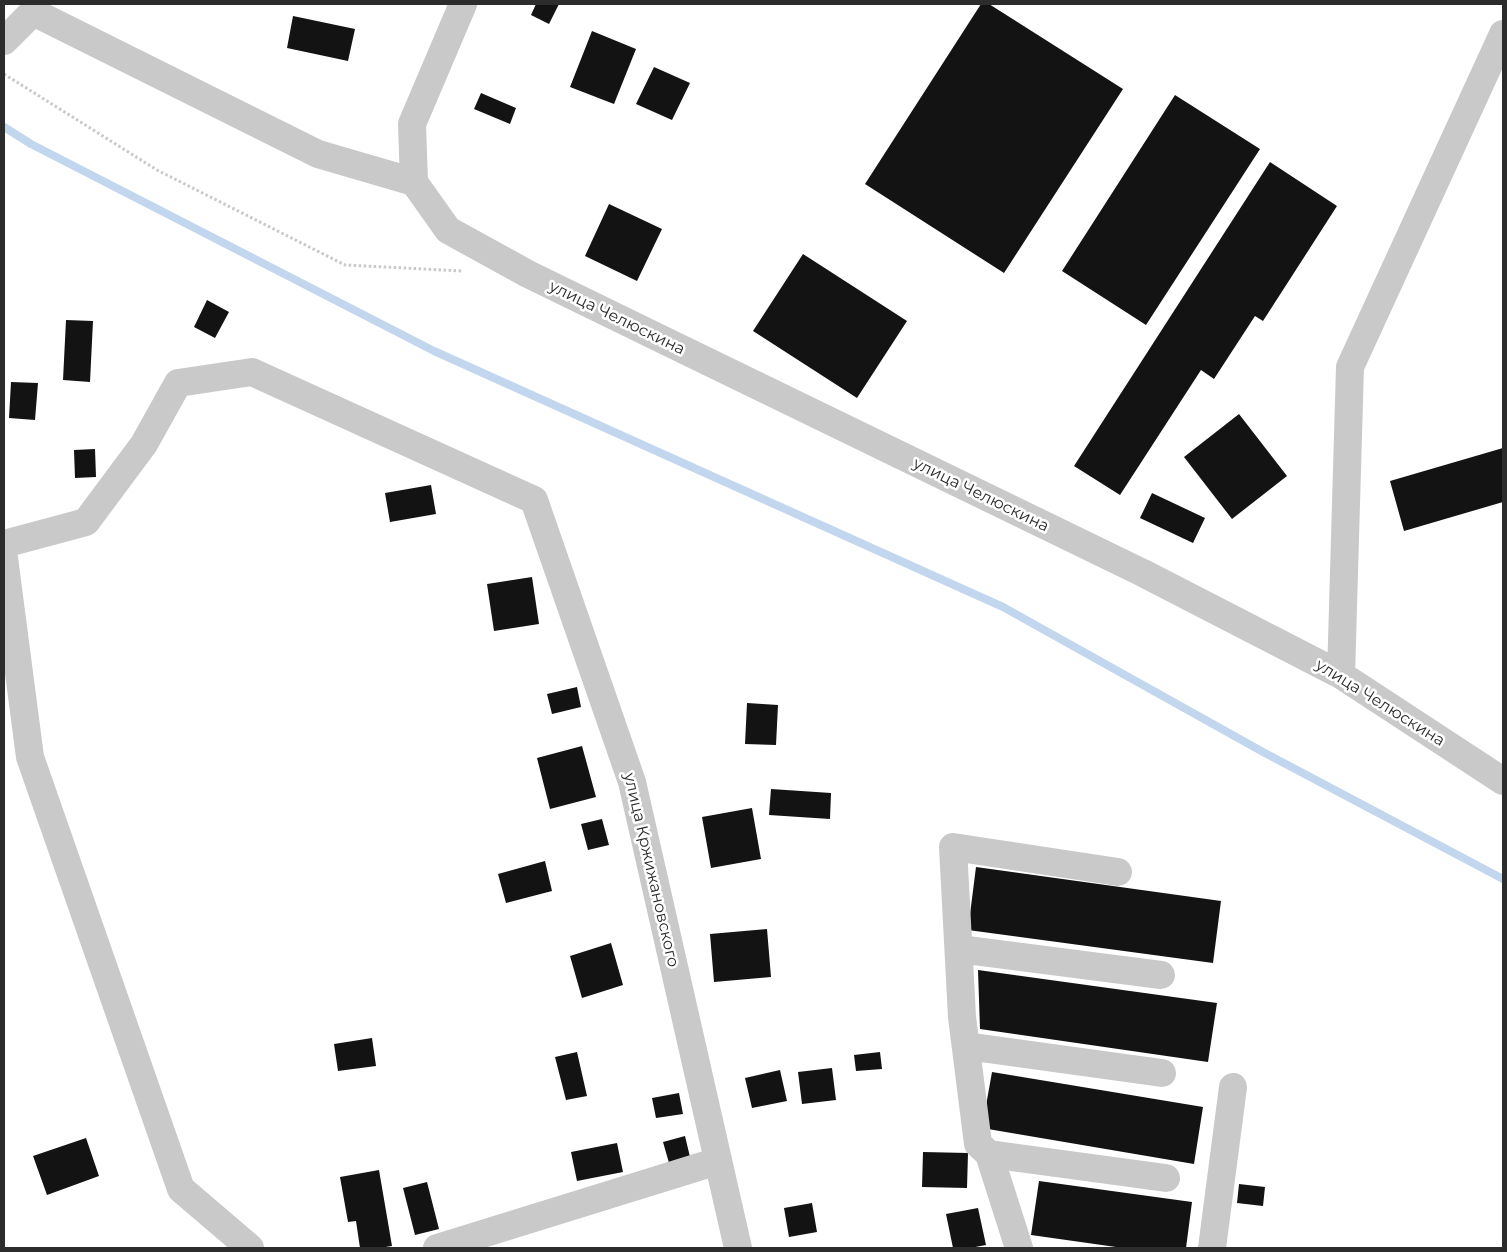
<!DOCTYPE html>
<html>
<head>
<meta charset="utf-8">
<style>
  body { margin:0 }
  #map { position:relative; width:1507px; height:1252px; overflow:hidden; background:#fff; font-family:Montserrat,sans-serif }
  canvas { display:block }
  .frame { position:absolute; inset:0; border:5px solid #2c2c2c; pointer-events:none }
</style>
</head>
<body>
<div id="map">
<canvas width="1507" height="1252"></canvas>
<div class="frame"></div>
</div>
<script>
const g = document.querySelector('canvas').getContext('2d');
g.lineJoin = 'round';
const shape = rows => new Path2D(rows.map(r => 'M' + r).join(''));
function strokePath(path, color, width, dash) { g.strokeStyle = color; g.lineWidth = width; g.lineCap = dash ? 'butt' : 'round'; g.setLineDash(dash || []); g.stroke(path); }
function fillPath(path, color) { g.fillStyle = color; g.fill(path, 'evenodd'); }
function write(font, color, halo, rows, align = 'center') {
  g.font = font + ' Montserrat,sans-serif'; g.lineWidth = 5; g.setLineDash([]); g.textBaseline = 'middle'; g.strokeStyle = halo; g.fillStyle = color; for (const [text, x, y, turn = 0] of rows) {
    g.save(); g.translate(x, y); g.rotate((+turn || 0) * Math.PI / 180); g.textAlign = isNaN(turn) ? turn : align; if (halo) g.strokeText(text, 0, 0); g.fillText(text, 0, 0); g.restore();
  }
}
strokePath(shape([
  [4,127,31,144,434,351,1003,607,1263,752,1503,879]
]), '#c2d6ee', 8);
fillPath(shape([
  [536,4,559,4,549,24,531,15],
  [981,4,989,4,1123,89,1004,273,865,184],
  [293,16,355,29,348,61,287,48],
  [592,31,636,49,614,104,570,87],
  [654,67,690,83,672,120,636,104],
  [481,93,516,108,510,124,474,109],
  [1175,95,1260,149,1146,325,1062,271],
  [1270,162,1337,206,1263,321,1255,316,1214,379,1201,370,1120,495,1074,466],
  [609,204,662,229,637,281,585,256],
  [803,254,907,321,857,398,753,331],
  [207,300,229,312,215,338,194,327],
  [66,320,93,321,90,382,63,380],
  [11,382,38,383,35,420,9,418],
  [1239,414,1287,476,1232,519,1184,457],
  [1503,448,1503,502,1404,531,1390,481],
  [95,449,96,477,75,478,74,450],
  [431,485,436,514,390,522,385,493],
  [1152,493,1205,518,1193,543,1140,518],
  [532,577,539,624,494,631,487,584],
  [577,687,581,707,552,714,547,694],
  [747,703,778,705,776,745,745,744],
  [582,746,596,797,550,809,537,758],
  [771,789,831,793,830,819,769,815],
  [752,808,761,859,711,868,702,817],
  [602,819,609,845,588,850,581,824],
  [545,861,552,891,506,903,498,874],
  [976,867,1221,901,1213,963,968,930],
  [767,929,771,977,714,982,710,934],
  [611,943,623,985,582,998,570,956],
  [978,970,1217,1003,1208,1062,980,1029],
  [372,1038,376,1066,338,1071,334,1044],
  [577,1052,587,1096,566,1100,555,1057],
  [880,1052,882,1069,856,1071,854,1055],
  [832,1068,836,1100,802,1104,798,1072],
  [780,1070,787,1101,752,1108,745,1078],
  [992,1072,1203,1107,1194,1164,982,1128],
  [679,1093,683,1114,656,1118,652,1098],
  [685,1136,690,1157,669,1163,663,1142],
  [86,1138,99,1176,47,1195,33,1156],
  [617,1143,623,1172,577,1181,571,1152],
  [923,1152,968,1153,967,1188,922,1187],
  [379,1170,392,1246,379,1248,360,1248,356,1221,348,1222,340,1177],
  [1039,1181,1192,1202,1186,1248,1123,1248,1031,1235],
  [427,1182,439,1229,415,1235,403,1188],
  [1239,1184,1265,1187,1263,1206,1237,1203],
  [812,1203,817,1232,789,1237,784,1208],
  [978,1208,986,1245,970,1248,953,1248,946,1214]
]), '#131313');
strokePath(shape([
  [4,74,157,170,345,265,463,271]
]), '#c9c9c9', 3, [2.5, 2.5]);
strokePath(shape([
  [36,4,33,12,318,154,414,182],
  [463,4,412,124,414,182,448,230,528,274,653,335,1143,573,1341,675,1503,781],
  [4,41,33,12],
  [4,544,86,522,144,444,178,383,252,372,534,500,632,782,738,1248],
  [4,558,30,757,181,1189,250,1248],
  [1341,675,1350,367,1503,34],
  [959,949,1161,975],
  [966,1046,1162,1073],
  [989,1154,1166,1178],
  [437,1248,718,1161],
  [1019,1248,989,1154,978,1144,962,1017,953,847,1118,872],
  [1212,1248,1233,1087]
]), '#c9c9c9', 28);
write('16px', '#2c2c2c', '#fff', [
  ["улица Челюскина",617,318,26],
  ["улица Челюскина",981,495,26],
  ["улица Челюскина",1380,703,32],
  ["улица Кржижановского",651,870,77]
]);
</script>
</body>
</html>
